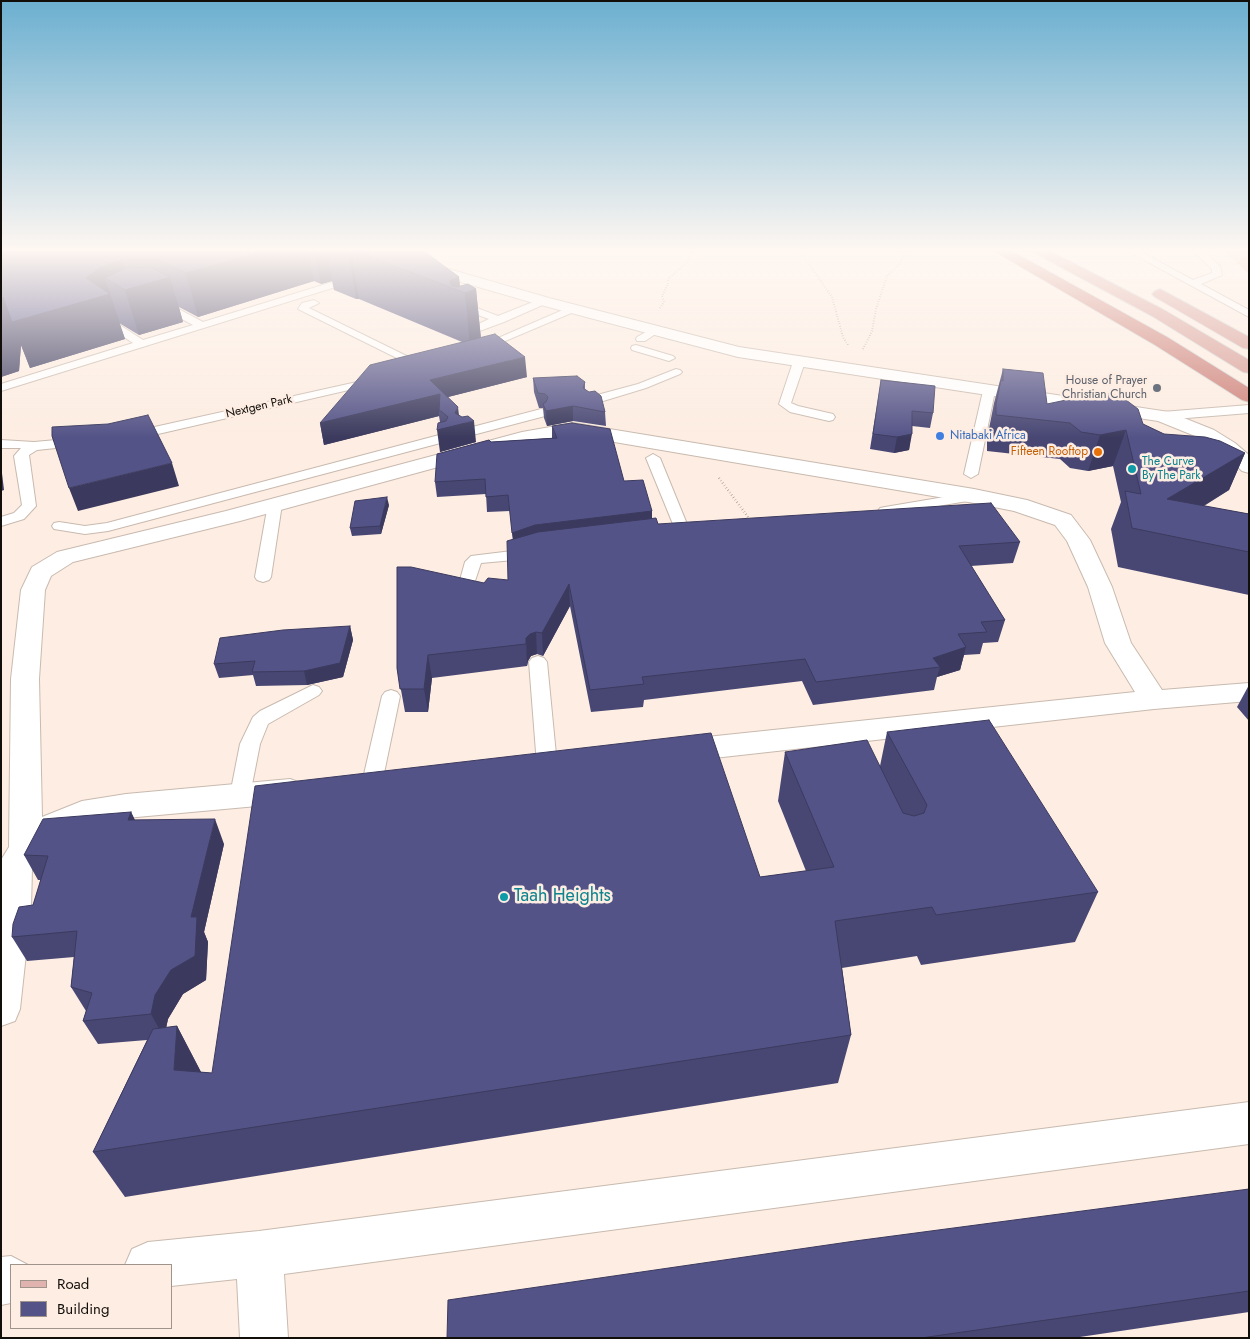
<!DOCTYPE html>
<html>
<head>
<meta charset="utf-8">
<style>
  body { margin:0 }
  #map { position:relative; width:1250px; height:1339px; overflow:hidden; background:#fdede2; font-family:Jost,sans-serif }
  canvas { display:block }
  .frame { position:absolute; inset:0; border:2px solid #120e0a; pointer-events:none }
  .legend { position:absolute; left:10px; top:1264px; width:162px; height:65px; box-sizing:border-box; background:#fdede2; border:1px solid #9f948c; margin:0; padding:6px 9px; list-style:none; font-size:15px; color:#120e0a }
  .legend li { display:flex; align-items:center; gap:10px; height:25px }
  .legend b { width:25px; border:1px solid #9f948c }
</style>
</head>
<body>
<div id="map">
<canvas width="1250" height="1339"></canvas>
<div class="frame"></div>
<ul class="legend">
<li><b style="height:6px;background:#e1b3af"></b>Road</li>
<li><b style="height:14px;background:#545387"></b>Building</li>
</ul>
</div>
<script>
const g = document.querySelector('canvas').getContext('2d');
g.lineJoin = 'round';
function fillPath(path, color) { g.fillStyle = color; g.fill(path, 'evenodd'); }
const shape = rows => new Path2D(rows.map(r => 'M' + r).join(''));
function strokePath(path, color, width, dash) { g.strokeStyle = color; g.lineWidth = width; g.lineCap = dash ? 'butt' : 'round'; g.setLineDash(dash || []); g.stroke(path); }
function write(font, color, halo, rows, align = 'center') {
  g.font = font + ' Jost,sans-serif'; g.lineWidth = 5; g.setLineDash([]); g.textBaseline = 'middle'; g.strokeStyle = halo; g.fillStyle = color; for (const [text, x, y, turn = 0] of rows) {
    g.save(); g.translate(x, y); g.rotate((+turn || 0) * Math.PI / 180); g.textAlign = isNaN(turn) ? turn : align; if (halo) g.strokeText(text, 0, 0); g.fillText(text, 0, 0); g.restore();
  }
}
fillPath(shape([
  [1223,250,1249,250,1249,274]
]), '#e9c8ae');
const service = shape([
  [1126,250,1137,250,1193,280,1212,273,1212,269,1192,250,1202,250,1220,266,1222,275,1201,284,1249,310,1249,317,1126,250],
  [355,275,360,278,358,280,1,391,1,384,133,343,104,324,103,322,109,317,117,317,118,319,115,322,143,340,193,325,165,310,154,309,154,305,171,305,203,322,355,275],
  [543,298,547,299,547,303,504,322,466,336,458,336,457,334,489,319,453,306,453,302,461,302,498,316,543,298],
  [314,300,319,303,309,308,429,367,427,369,419,369,298,309,302,303,314,300],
  [572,306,576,307,576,311,484,350,476,350,475,348,572,306],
  [653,328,658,331,657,333,645,341,637,341,636,339,637,337,653,328],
  [636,345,673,356,675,358,669,361,632,350,631,348,632,346,636,345],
  [799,359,805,362,791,403,798,406,833,414,835,417,833,420,829,421,790,412,779,404,793,362,799,359],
  [676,369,680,370,682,372,680,374,646,388,590,405,584,401,586,398,638,384,676,369],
  [375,378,381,381,379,383,132,440,126,436,132,432,375,378],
  [989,387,995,391,978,474,971,478,964,474,983,391,989,387],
  [1249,405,1249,413,1162,420,1156,416,1162,412,1249,405],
  [541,409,545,410,547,413,545,416,465,437,459,433,461,430,541,409],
  [443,434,449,438,448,441,108,531,85,534,54,529,52,526,54,523,59,522,85,526,107,523,443,434],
  [79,438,84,439,85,442,84,445,37,450,29,455,36,506,24,519,1,526,1,517,14,513,22,505,14,456,21,448,1,448,1,440,34,442,79,438],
  [653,454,660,458,689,529,687,532,682,533,677,532,675,529,646,458,653,454],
  [974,492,981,496,979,499,885,515,880,514,878,511,880,508,885,507,974,492],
  [275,500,280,501,282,504,271,577,269,580,263,582,257,580,255,577,268,504,270,501,275,500],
  [529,545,534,547,537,550,534,553,514,560,481,563,472,590,466,592,460,590,458,587,465,562,471,556,512,551,529,545],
  [538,656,544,658,547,662,557,765,554,770,547,772,540,770,537,765,529,662,532,658,538,656],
  [313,685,319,687,322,691,319,695,268,724,260,744,250,795,247,800,240,802,233,800,230,795,240,744,253,717,260,711,313,685],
  [391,690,397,692,400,696,382,783,379,788,372,790,365,788,362,783,382,696,385,692,391,690]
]);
const minor = shape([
  [359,250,383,250,549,298,739,347,1169,412,1214,430,1235,443,1249,455,1249,473,1242,471,1221,451,1200,438,1158,421,738,357,537,304,361,253,359,250],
  [573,423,974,489,1027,500,1071,515,1090,540,1112,587,1131,643,1162,690,1249,683,1249,701,1154,709,678,762,667,758,663,751,667,744,678,740,1135,692,1105,643,1088,587,1067,541,1055,525,1014,511,974,503,573,435,530,442,240,521,73,562,51,576,45,590,39,679,42,817,82,801,126,794,290,779,301,783,306,791,301,799,290,803,126,818,87,824,52,843,32,868,31,908,20,1009,15,1021,1,1026,1,860,9,847,11,679,21,590,32,567,57,552,226,511,522,432,573,423],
  [1249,1102,1249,1144,284,1274,288,1338,240,1338,237,1279,171,1286,171,1265,125,1265,132,1249,148,1242,259,1231,1249,1102],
  [11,1256,28,1265,11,1265,11,1303,1,1305,1,1257,11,1256]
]);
const primary = shape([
  [1239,250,1249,250,1249,256,1244,255,1239,250]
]);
const trunk = shape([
  [1029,250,1048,250,1164,310,1249,360,1249,373,1243,372,1152,316,1029,250],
  [1160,289,1249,337,1249,349,1243,348,1155,297,1152,294,1155,291,1160,289]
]);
const motorway = shape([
  [992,250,1010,250,1167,337,1249,388,1249,402,1242,400,1155,345,992,250]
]);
strokePath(service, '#c9baaf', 2);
strokePath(minor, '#c9baaf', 2);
strokePath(primary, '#d4d4d3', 2);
strokePath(trunk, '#d4d4d3', 2);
strokePath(motorway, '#d4d4d3', 2);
strokePath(shape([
  [799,250,832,297,843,337,848,345],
  [660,308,664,302,662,296,668,284,668,279,686,263,694,250],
  [863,349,872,331,876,309,887,276,901,263,905,250]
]), '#978d85', 2, [0.5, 2]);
strokePath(shape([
  [719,478,751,521]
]), '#978d85', 2.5, [0.5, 2.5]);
fillPath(service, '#fff');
fillPath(minor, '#fff');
fillPath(primary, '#e1b3af');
fillPath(trunk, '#d79a94');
fillPath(motorway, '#cd8179');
fillPath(shape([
  [1,250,422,250,459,277,460,286,476,289,481,338,527,377,448,397,476,442,440,452,440,422,439,416,324,445,320,423,462,342,359,299,356,299,334,290,332,281,321,284,314,281,198,317,179,307,183,322,139,335,119,323,125,339,30,368,21,345,19,371,1,377],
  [1003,369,1047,404,1143,424,1164,434,1245,453,1229,490,1204,506,1249,514,1249,595,1118,567,1111,529,1121,502,1113,466,1088,471,1070,468,1060,459,987,451,987,439,994,403],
  [533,378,585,382,585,389,605,412,606,426,573,421,547,426,544,418,543,408,539,408,534,392],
  [881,380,933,413,930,428,912,426,909,450,894,453,870,449],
  [552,426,624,481,652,511,652,518,658,524,1020,542,1013,563,971,566,1005,620,998,642,983,643,980,654,964,655,960,670,937,677,934,690,813,705,802,681,644,700,643,707,591,712,570,606,543,656,537,654,531,656,528,661,527,666,432,678,428,712,405,712,397,668,484,583,508,580,513,539,510,511,487,512,486,494,437,497,435,482,491,442,552,438],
  [389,505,381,534,352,536,350,528],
  [350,626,353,640,343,677,307,685,256,686,253,675,219,678,214,664],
  [1249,685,1249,721,1237,707],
  [887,732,1098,892,1075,942,921,965,917,956,842,968,851,1035,838,1083,125,1197,93,1152,147,1040,98,1044,83,1021,86,1011,71,987,74,957,27,961,12,937,33,905,41,880,38,880,24,855,131,812,135,820,224,844,204,932,208,942,206,980,183,994,168,1019,166,1028,177,1026,201,1072,212,1073,760,877,806,871,778,801,785,752,880,766],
  [1249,1189,1249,1312,1073,1338,447,1338]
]), '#484774');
fillPath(shape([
  [269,250,308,250,314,281,198,317,186,273],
  [314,250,327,250,332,281,321,284],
  [348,250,351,250,359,299,356,299],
  [122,260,131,288,170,277,183,322,139,335,125,290,105,278,125,339,30,368,21,345,19,371,1,377,1,318,3,297,86,278,101,267],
  [459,277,460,291,450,288,450,283,451,280],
  [476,289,481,341,470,346,465,293],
  [525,357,527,377,440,399,441,411,439,411,439,416,324,445,320,423,430,380],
  [573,406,573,421,547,426,546,411],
  [458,407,460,424,474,421,476,442,440,452,437,430,455,413],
  [1126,430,1113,466,1088,471,1100,435],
  [912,434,909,450,894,453,897,437],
  [1245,453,1229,490,1158,533,1167,499],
  [172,463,179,486,78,511,69,488],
  [1,465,4,490,1,491],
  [387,497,389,505,381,534,380,526],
  [652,511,652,527,514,548,512,533,535,525],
  [569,584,570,606,543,656,542,633],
  [350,626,353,640,343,677,307,685,304,671],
  [536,632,537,654,531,656,528,661,527,666,526,638,530,634],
  [966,647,960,670,937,677,940,667,933,658],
  [428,655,432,678,428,712,424,689],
  [131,812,142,836,128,820],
  [215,819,224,844,204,932,208,942,206,980,183,994,168,1019,164,1038,151,1014,155,995,191,917],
  [177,1026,202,1074,174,1070]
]), '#3b3a5e');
const building = shape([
  [1,250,269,250,186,273,159,260,122,260,101,267,86,278,110,294,12,322,3,297,1,318,1,250],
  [353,250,422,250,459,277,451,280,450,283,452,286,457,287,468,284,476,289,465,293,353,250],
  [128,267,152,268,170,277,125,290,105,278,128,267],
  [495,334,525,357,430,380,458,407,455,413,462,417,468,416,474,421,437,430,438,423,446,421,448,417,441,411,439,411,440,394,320,423,370,365,495,334],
  [1003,369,1043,373,1047,404,1100,393,1111,394,1122,397,1138,409,1143,424,1164,434,1205,437,1220,441,1245,453,1167,499,1249,514,1249,552,1132,528,1125,491,1141,494,1126,430,1100,435,1081,432,1070,423,996,415,996,404,1001,380,1003,381,1003,369],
  [577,376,585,382,583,388,589,392,595,391,601,396,605,412,573,406,546,411,543,404,546,402,548,397,545,394,538,393,533,378,577,376],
  [881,380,935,386,933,413,912,411,912,434,897,437,873,434,881,380],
  [148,415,172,463,69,488,52,436,52,427,108,424,148,415],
  [572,423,610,429,624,481,643,480,652,511,535,525,512,533,508,495,486,497,485,479,435,482,437,454,489,440,491,442,557,438,552,426,572,423],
  [387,497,380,526,350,528,355,501,387,497],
  [991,503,1020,542,959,546,1005,620,981,622,987,632,958,634,966,647,933,658,940,667,816,682,805,659,642,677,644,684,590,690,569,584,542,633,536,632,530,634,526,638,526,644,428,655,424,689,400,689,397,668,397,567,411,567,484,583,488,578,508,580,507,541,538,532,656,518,658,524,991,503],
  [350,626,340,663,304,671,252,672,255,661,214,664,220,638,283,630,350,626],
  [989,720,1098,892,936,915,932,907,835,921,851,1035,93,1152,153,1029,177,1026,174,1070,212,1073,255,786,711,733,760,877,834,867,785,752,867,740,903,813,914,816,924,813,927,805,887,732,989,720],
  [131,812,128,820,215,819,191,917,197,917,195,956,171,970,155,995,151,1014,83,1021,92,993,71,987,77,931,12,937,13,924,19,907,33,905,48,856,24,855,43,819,131,812],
  [1249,1189,1249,1291,921,1338,447,1338,448,1300,855,1241,1249,1189]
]);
fillPath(building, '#545387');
strokePath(building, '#3b3a5e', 1);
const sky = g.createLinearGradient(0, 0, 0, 438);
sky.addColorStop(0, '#6bafd0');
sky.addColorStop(0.57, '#fef7f2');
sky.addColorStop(1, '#fef7f200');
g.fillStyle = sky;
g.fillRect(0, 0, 1250, 438);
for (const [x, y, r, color] of [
  [1157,388,5,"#6b7280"],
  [940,436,5,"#3f7fe0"],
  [1098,452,5,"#e8710a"],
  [1132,469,5,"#0f9aa8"],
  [504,897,5,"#0f9aa8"]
]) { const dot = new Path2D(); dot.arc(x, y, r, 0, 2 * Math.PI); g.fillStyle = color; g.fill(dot); strokePath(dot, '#fdede2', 2); }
write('12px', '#5b616d', '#fdede2', [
  ["House of Prayer",1147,381],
  ["Christian Church",1147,395]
], 'right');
write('12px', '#120e0a', '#fdede2', [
  ["Nextgen Park",259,407,-13]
]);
write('12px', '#366cbe', '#fdede2', [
  ["Nitabaki Africa",950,436]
], 'left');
write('12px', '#c56008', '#fdede2', [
  ["Fifteen Rooftop",1088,452]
], 'right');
write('12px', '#0d838f', '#fdede2', [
  ["The Curve",1142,462],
  ["By The Park",1142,476]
], 'left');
write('18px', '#0d838f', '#fdede2', [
  ["Taah Heights",514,897]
], 'left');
</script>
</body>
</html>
